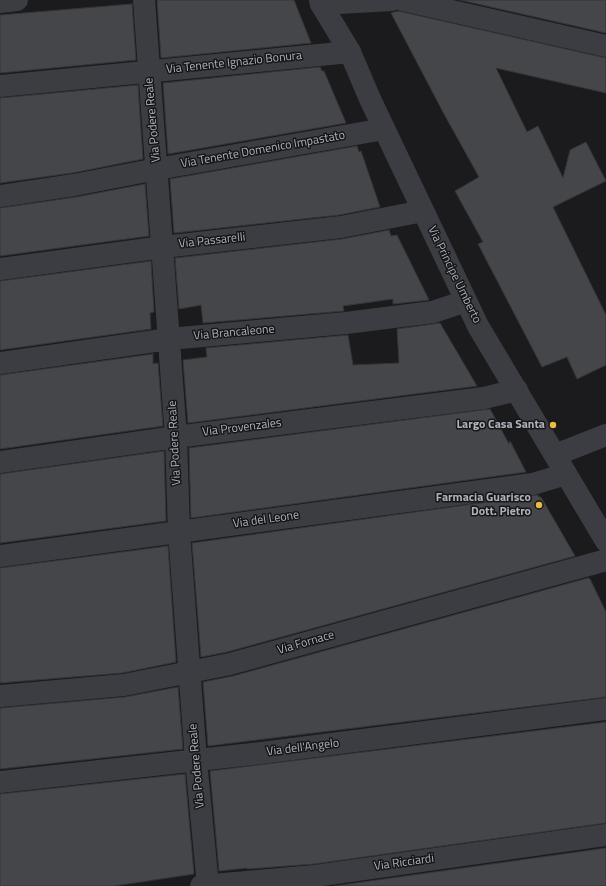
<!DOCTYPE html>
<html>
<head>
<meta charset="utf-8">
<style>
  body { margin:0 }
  canvas { display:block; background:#1b1b1d }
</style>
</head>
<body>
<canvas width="606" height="886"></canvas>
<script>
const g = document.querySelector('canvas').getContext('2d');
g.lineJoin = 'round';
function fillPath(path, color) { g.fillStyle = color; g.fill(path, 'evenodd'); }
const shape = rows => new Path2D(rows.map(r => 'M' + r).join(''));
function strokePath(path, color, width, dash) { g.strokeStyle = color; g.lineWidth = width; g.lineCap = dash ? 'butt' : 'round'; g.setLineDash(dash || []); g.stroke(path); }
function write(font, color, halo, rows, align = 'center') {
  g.font = font + ' "Titillium Web",sans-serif'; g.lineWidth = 3; g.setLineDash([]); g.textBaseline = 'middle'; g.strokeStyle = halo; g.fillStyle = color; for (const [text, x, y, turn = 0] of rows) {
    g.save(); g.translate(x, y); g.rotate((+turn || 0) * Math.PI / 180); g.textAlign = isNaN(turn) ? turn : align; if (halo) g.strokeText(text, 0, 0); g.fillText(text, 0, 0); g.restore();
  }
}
const building = shape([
  [157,0,294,0,311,43,161,58,157,0],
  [460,0,606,0,606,33,460,0],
  [132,4,136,60,0,73,0,15,132,4],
  [398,11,606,58,606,93,496,68,527,132,538,126,563,178,570,150,586,142,606,181,553,207,606,315,606,365,577,379,567,357,542,367,478,244,483,242,455,191,479,177,444,114,391,13,398,11],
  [320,67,322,71,324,71,346,123,168,154,163,83,320,67],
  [138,85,143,159,72,173,0,183,0,98,138,85],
  [357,146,359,152,361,151,380,207,339,215,174,233,170,179,357,146],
  [145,184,149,236,0,256,0,208,76,197,145,184],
  [389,230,391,236,397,235,429,300,393,304,393,299,343,306,344,311,203,323,201,305,179,309,175,258,342,239,389,230],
  [151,261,154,312,150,313,151,329,0,350,0,281,151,261],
  [440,323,477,386,188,423,183,360,207,357,206,348,348,335,353,365,399,363,397,329,440,323],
  [153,354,153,364,158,363,163,426,0,449,0,375,153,354],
  [490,409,509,444,510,441,526,472,191,518,189,448,490,409],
  [164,451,166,521,0,543,0,474,164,451],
  [538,495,539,497,541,497,575,556,227,652,201,657,192,543,538,495],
  [168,546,176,662,122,673,0,683,0,568,168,546],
  [588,578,590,579,606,612,606,697,208,746,203,682,233,676,588,578],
  [178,687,183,749,0,769,0,708,125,697,178,687],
  [606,722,606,823,314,864,247,869,247,868,219,871,210,771,606,722],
  [185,774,194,874,114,886,0,886,0,794,185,774],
  [606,848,606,886,334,886,606,848]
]);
fillPath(building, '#45464a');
strokePath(building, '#353539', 1);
strokePath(shape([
  [144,0,176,437,179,532,196,760,208,886],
  [403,0,606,46],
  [0,2,17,0],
  [321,4,392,0],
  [0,86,350,52],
  [0,196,74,185,157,169,384,129],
  [0,269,163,247,341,227,423,211],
  [0,363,169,339,346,323,433,312,466,301],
  [555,455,606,435],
  [0,462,176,437,484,398,517,390],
  [0,556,533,484,566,474],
  [0,696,124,685,230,664,606,560],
  [0,782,261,753,606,709],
  [201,886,315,876,606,835]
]), '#3c3d42', 22);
strokePath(shape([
  [320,0,321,4,350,52,370,99,478,326,606,541]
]), '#3c3d42', 22);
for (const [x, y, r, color] of [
  [553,425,4,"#ebb944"],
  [539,505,4,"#ebb944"]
]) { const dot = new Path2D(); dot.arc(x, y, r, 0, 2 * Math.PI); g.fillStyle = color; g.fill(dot); strokePath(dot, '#161618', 1.5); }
write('12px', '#aeb2bc', '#161618', [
  ["Via Tenente Ignazio Bonura",234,63,-6],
  ["Via Podere Reale",153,120,-95],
  ["Via Tenente Domenico Impastato",263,150,-10],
  ["Via Passarelli",212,241,-6],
  ["Via Principe Umberto",454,275,64],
  ["Via Brancaleone",234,333,-5],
  ["Via Provenzales",242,428,-7],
  ["Via Podere Reale",175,443,-93],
  ["Via del Leone",266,520,-8],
  ["Via Fornace",306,643,-16],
  ["Via dell'Angelo",303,748,-7],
  ["Via Podere Reale",197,766,-95],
  ["Via Ricciardi",404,863,-8]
]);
write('bold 12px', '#aeb2bc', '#161618', [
  ["Largo Casa Santa",545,425],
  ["Farmacia Guarisco",531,498],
  ["Dott. Pietro",531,512]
], 'right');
</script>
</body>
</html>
